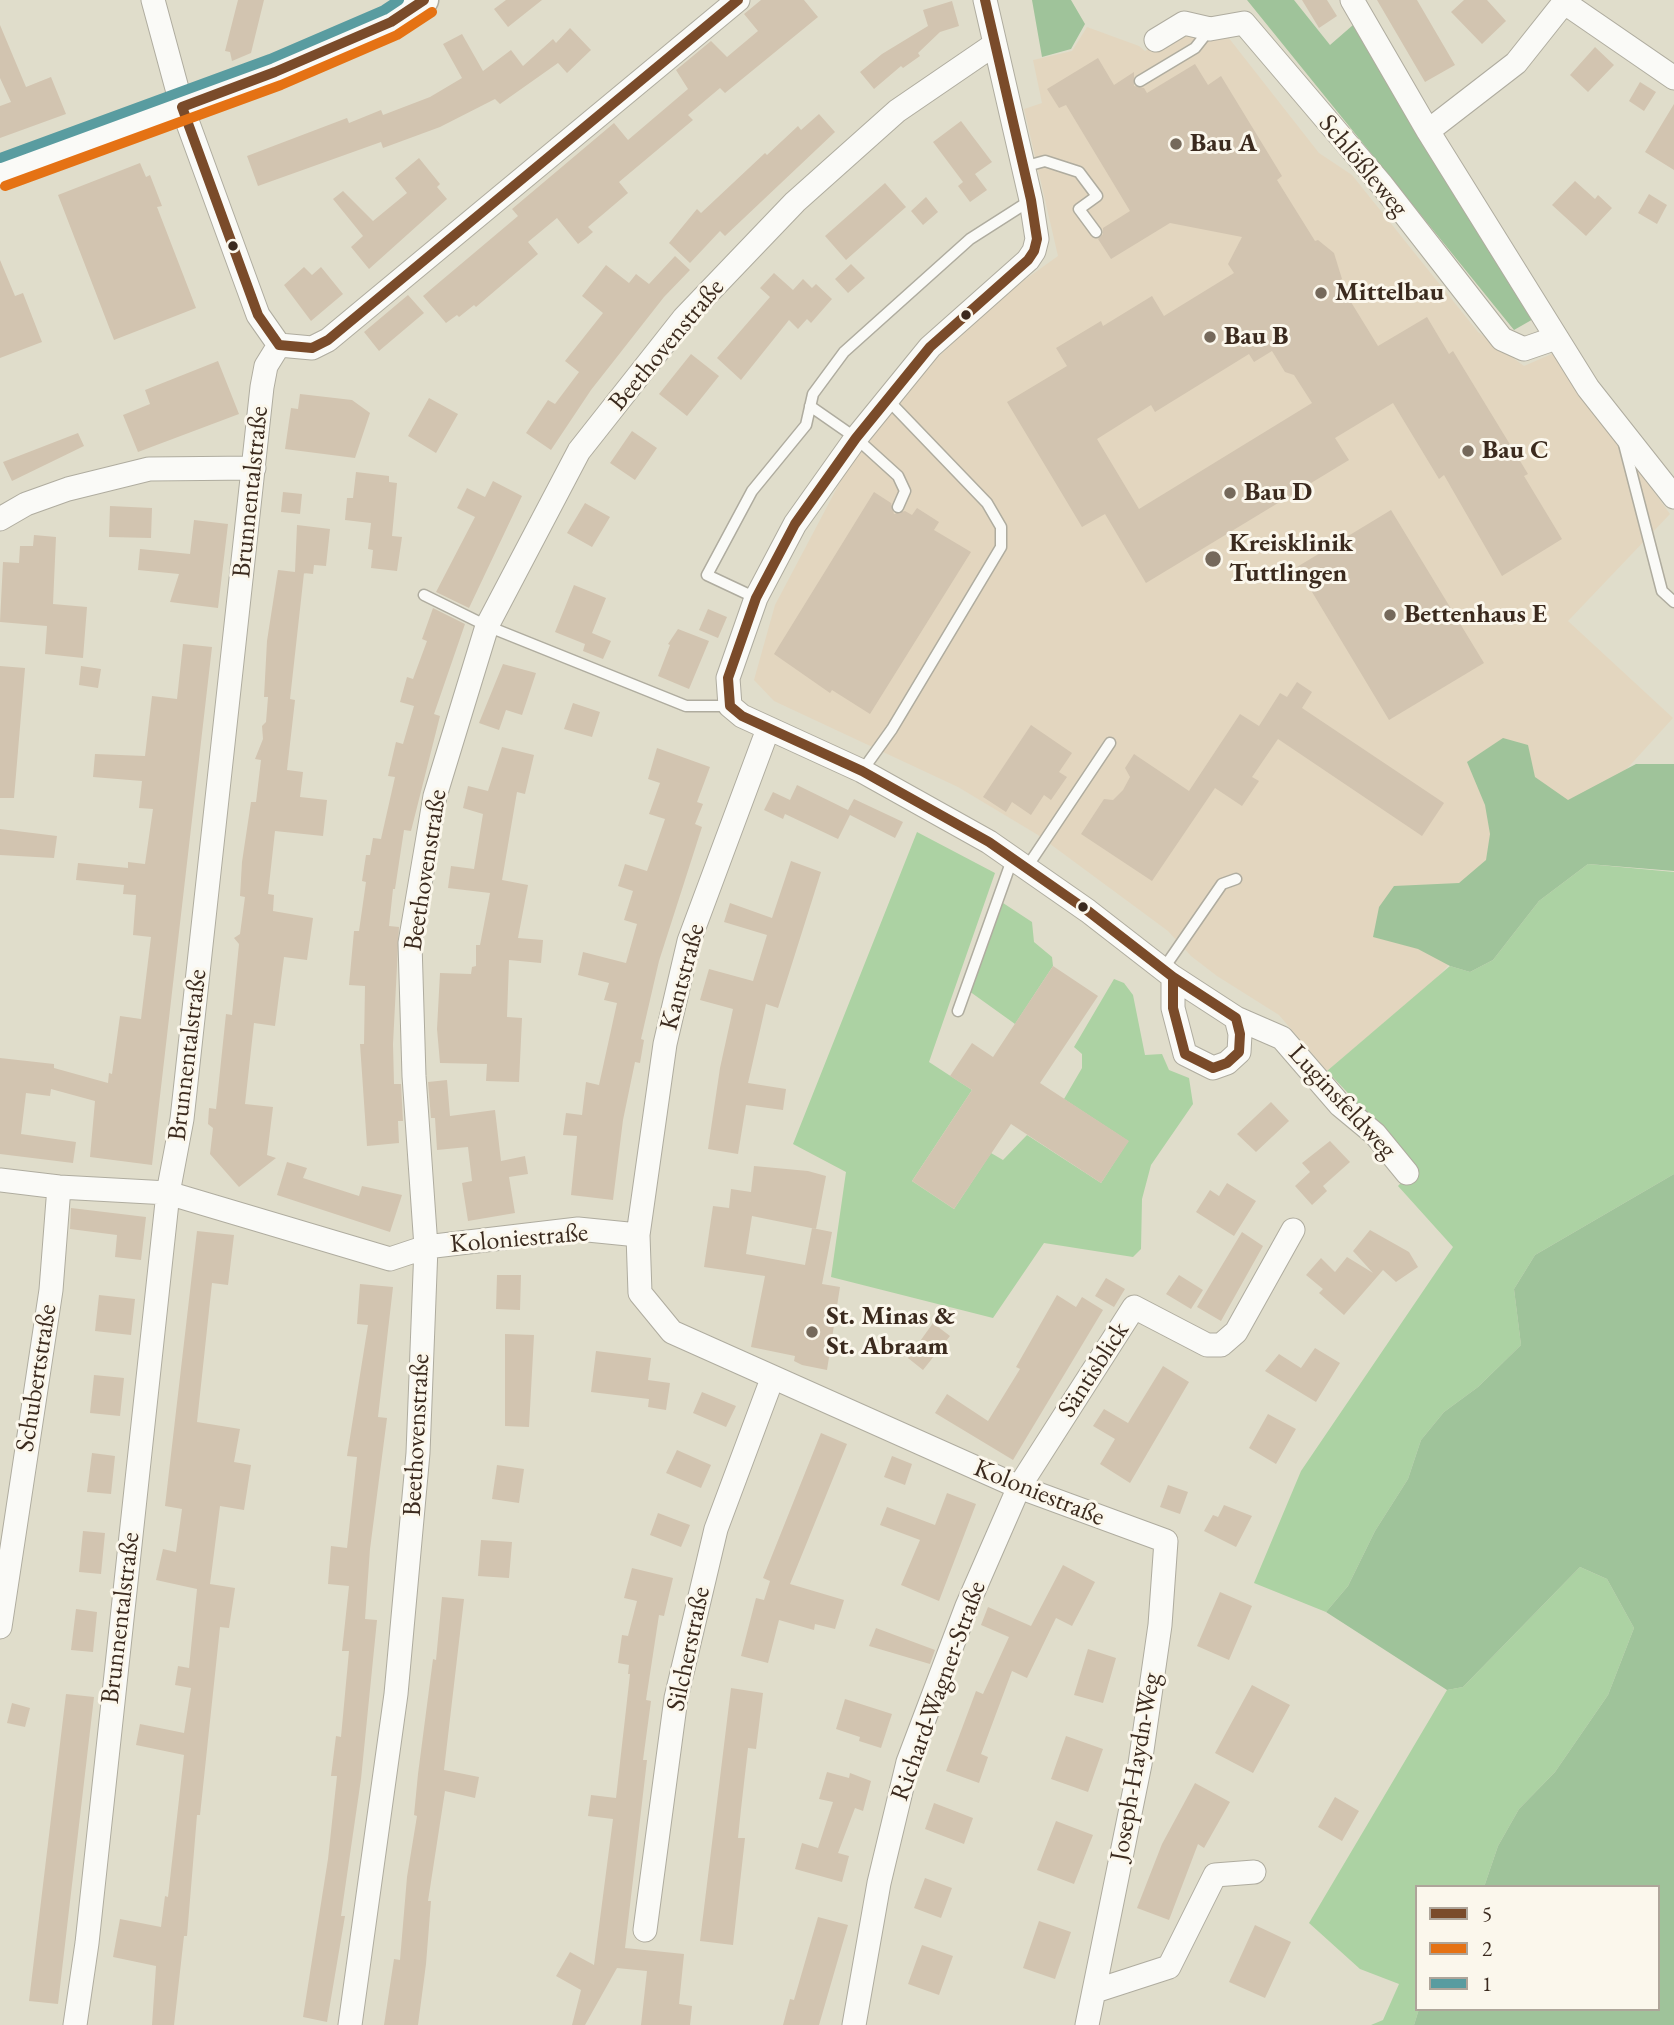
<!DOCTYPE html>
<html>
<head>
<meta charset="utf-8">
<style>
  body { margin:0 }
  #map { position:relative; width:1674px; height:2025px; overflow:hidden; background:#e0ddcb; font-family:"EB Garamond",serif }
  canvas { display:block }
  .legend { position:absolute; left:1415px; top:1885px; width:245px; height:126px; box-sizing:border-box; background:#fbf7ec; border:2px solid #aea59a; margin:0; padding:9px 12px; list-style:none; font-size:21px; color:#3b2a1e }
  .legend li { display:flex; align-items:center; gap:14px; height:35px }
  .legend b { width:35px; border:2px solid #aea59a }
</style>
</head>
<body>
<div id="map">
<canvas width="1674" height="2025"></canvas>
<ul class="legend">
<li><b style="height:9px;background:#7a4b2a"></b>5</li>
<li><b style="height:9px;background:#e57214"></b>2</li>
<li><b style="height:9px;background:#599ca0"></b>1</li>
</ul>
</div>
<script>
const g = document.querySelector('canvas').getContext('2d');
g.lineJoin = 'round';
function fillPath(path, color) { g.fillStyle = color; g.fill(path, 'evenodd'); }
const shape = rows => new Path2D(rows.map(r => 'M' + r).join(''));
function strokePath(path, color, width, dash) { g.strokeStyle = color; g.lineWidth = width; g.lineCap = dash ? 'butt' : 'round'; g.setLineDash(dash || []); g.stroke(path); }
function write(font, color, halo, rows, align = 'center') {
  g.font = font + ' "EB Garamond",serif'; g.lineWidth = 6; g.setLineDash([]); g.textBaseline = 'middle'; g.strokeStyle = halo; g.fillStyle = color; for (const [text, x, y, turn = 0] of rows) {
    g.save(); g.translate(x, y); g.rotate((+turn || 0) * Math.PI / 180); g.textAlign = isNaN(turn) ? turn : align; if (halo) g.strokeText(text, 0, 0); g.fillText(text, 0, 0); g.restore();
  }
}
fillPath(shape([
  [1087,27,1139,46,1145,51,1183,32,1228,37,1319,153,1352,175,1478,332,1524,366,1554,353,1670,514,1568,621,1673,718,1433,982,1327,1071,1279,1015,1217,976,1191,956,1168,931,1038,835,958,787,774,701,754,680,775,605,857,450,937,358,1002,296,1058,256,1024,109,1042,103,1033,60,1072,51]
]), '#e3d6bf');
fillPath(shape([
  [917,832,995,873,929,1062,972,1090,912,1181,954,1209,991,1153,1003,1160,1027,1135,1101,1183,1128,1141,1064,1099,1082,1068,1082,1054,1074,1047,1114,979,1124,983,1133,995,1145,1055,1162,1054,1169,1070,1189,1078,1193,1104,1151,1165,1142,1199,1141,1249,1133,1257,1044,1243,993,1318,831,1277,846,1172,793,1144],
  [1588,864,1674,872,1674,1174,1535,1255,1514,1289,1521,1345,1478,1387,1444,1412,1421,1440,1408,1479,1375,1531,1348,1586,1326,1612,1254,1583,1301,1471,1453,1247,1398,1186,1417,1166,1327,1071,1450,966,1470,972,1493,960,1539,901],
  [1000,901,1032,922,1034,942,1052,957,1053,966,1015,1024,969,991],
  [1580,1567,1607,1579,1634,1628,1608,1695,1555,1772,1519,1809,1498,1846,1484,1887,1417,1887,1419,2009,1414,2025,1371,2025,1383,2020,1399,1984,1360,1969,1309,1923,1447,1690,1463,1687]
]), '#acd2a3');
fillPath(shape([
  [1032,0,1071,0,1085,24,1071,49,1042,57],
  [1247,0,1294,0,1330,45,1353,25,1535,318,1514,330],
  [1503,738,1528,745,1535,777,1568,800,1636,764,1674,764,1674,871,1588,864,1539,901,1493,960,1470,972,1450,966,1418,949,1373,937,1379,907,1394,886,1459,883,1486,860,1490,834,1485,805,1467,762],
  [1674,1174,1674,2025,1414,2025,1419,2009,1658,2009,1658,1887,1484,1887,1498,1846,1519,1809,1555,1772,1608,1695,1634,1628,1607,1579,1580,1567,1463,1687,1447,1690,1326,1612,1348,1586,1375,1531,1408,1479,1421,1440,1444,1412,1478,1387,1521,1345,1514,1289,1535,1255]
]), '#9fc39a');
fillPath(shape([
  [238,0,264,0,251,53,232,61,230,52,225,51],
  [506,0,542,0,508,27,494,9],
  [761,0,804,0,818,17,725,93,720,88,688,115,693,120,619,182,628,193,588,227,593,232,586,238,578,244,557,218,528,242,538,254,476,307,474,305,459,317,457,315,446,323,423,296,518,216,512,209,614,123,628,140,688,89,676,70,711,41,727,57,758,31,744,14],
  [1302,0,1327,0,1337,16,1319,28],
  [1377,0,1417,0,1455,65,1425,82],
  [1464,0,1487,0,1506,21,1482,44,1451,12],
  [952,1,959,26,940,32,918,53,920,56,903,68,901,66,874,89,860,72,882,54,928,26,923,10],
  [0,25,26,87,51,77,66,114,0,138,0,106,11,102,0,78],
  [570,28,591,50,567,73,558,63,500,104,495,99,440,127,383,148,381,142,258,186,247,156,347,118,349,123,381,110,383,115,430,97,462,78,443,44,462,34,483,71,511,50,523,66,553,39,556,43],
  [1595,47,1614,65,1588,92,1570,75],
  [1098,58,1114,85,1134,72,1134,86,1144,88,1147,93,1195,64,1208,85,1221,76,1282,176,1277,180,1315,241,1318,240,1334,253,1342,279,1338,281,1378,346,1427,317,1449,354,1453,351,1528,474,1524,476,1562,539,1502,576,1444,475,1439,479,1393,403,1335,438,1349,460,1146,583,1105,514,1082,527,1007,402,1067,366,1056,348,1101,321,1103,326,1152,296,1164,316,1234,273,1228,264,1242,237,1170,223,1111,259,1098,239,1103,234,1103,228,1130,211,1066,105,1059,108,1047,89],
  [1272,351,1285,372,1294,375,1312,403,1139,509,1097,439,1151,405,1155,412,1249,354,1254,362],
  [1640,82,1656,92,1644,111,1629,101],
  [1674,104,1674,170,1645,152],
  [819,114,835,132,725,236,720,231,690,263,669,243,697,209,701,213,765,153,767,155,798,126,801,130],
  [961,121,992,162,975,174,987,190,970,202,958,186,963,182,933,142],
  [419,158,440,184,437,187,447,199,369,269,351,247,363,236,333,199,343,191,373,221,407,193,395,178],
  [140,163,146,177,150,175,162,206,157,207,196,308,114,340,58,195],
  [1575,181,1595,199,1598,195,1612,208,1586,236,1552,205],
  [885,183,906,207,846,260,825,236],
  [1649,194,1667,205,1657,224,1638,213],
  [926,197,938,212,923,225,911,211],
  [675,256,690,270,664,297,591,390,551,450,526,433,548,400,555,404,579,372,565,361,603,313,582,296,606,265,629,283,636,274,649,284],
  [0,260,15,296,23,293,42,342,0,358],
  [851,264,865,278,848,293,835,279],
  [304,267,312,275,321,267,343,294,311,321,284,285],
  [774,273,793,290,803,279,812,288,816,284,832,299,811,323,807,319,798,329,789,320,741,380,717,358,770,297,760,288],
  [408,295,424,313,379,351,364,332],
  [691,354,719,376,687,416,659,394],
  [218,361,239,414,138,452,123,415,150,404,145,390],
  [300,394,352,400,370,413,355,458,285,449,291,408,298,409],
  [429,398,458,414,436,453,408,436],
  [632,431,657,448,635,480,610,463],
  [78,433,84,446,12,481,3,462],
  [356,472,389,476,389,482,397,483,392,536,402,537,397,571,371,568,373,550,368,549,371,523,345,520,347,498,353,498],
  [493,481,522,496,469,608,436,592,475,517,457,508,467,488,485,497],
  [283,492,302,494,300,514,281,512],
  [874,492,891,503,894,514,905,511,912,515,917,508,939,522,934,530,971,552,870,714,832,690,830,693,774,654],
  [585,503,610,517,592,547,567,533],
  [110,506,152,508,151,538,109,537],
  [1391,510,1484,663,1389,720,1297,567],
  [194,520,228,524,218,608,170,602,179,574,138,570,140,549,190,554],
  [297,525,330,529,326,566,314,565,313,574,295,572],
  [34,535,56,537,53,604,87,607,83,658,45,654,47,626,0,622,3,562,19,563,20,546,33,546],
  [278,570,304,573,290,699,295,700,287,770,303,772,300,797,327,800,323,836,275,831,268,894,274,895,273,911,313,918,307,960,284,957,275,1026,254,1023,245,1104,273,1107,267,1155,276,1158,239,1187,210,1154,213,1128,208,1124,209,1108,216,1109,226,1014,232,1015,239,944,234,938,240,934,245,897,240,896,242,862,251,802,256,802,261,760,255,759,263,739,262,726,266,722,268,697,264,697,267,641],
  [574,585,606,598,592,633,611,641,603,659,583,651,585,644,555,632],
  [433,608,465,624,434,714,440,716,411,831,404,830,395,889,393,889,389,926,399,927,393,1044,394,1084,401,1084,403,1121,398,1121,399,1143,367,1146,360,1044,364,1044,365,986,349,985,354,931,359,931,366,882,362,881,366,855,370,855,373,838,381,839,395,777,388,776,396,742,403,744,414,706,400,702,407,677,413,679,427,641,422,639],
  [708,609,727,617,718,638,699,630],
  [678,629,709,641,689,689,658,676,670,645,668,644],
  [183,644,212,647,152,1165,90,1157,95,1101,51,1089,50,1096,26,1093,21,1134,76,1142,73,1163,0,1154,0,1058,54,1064,54,1068,108,1083,109,1073,112,1074,120,1016,141,1019,151,937,133,935,136,895,123,894,124,885,76,880,78,863,128,868,128,862,145,864,153,809,139,808,142,781,93,777,95,754,145,756,152,696,177,699],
  [503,664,536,673,522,715,506,710,499,730,479,723],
  [0,666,25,668,14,798,0,798],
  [81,666,101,669,98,688,79,685],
  [1297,682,1312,692,1302,708,1444,803,1422,836,1278,739,1252,777,1259,781,1242,806,1215,788,1152,881,1081,834,1104,799,1113,800,1123,790,1130,777,1125,768,1134,754,1189,791,1240,714,1259,726,1280,693,1287,697],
  [573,703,600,712,592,737,564,729],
  [1031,725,1072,753,1059,772,1067,777,1051,800,1044,795,1031,815,1012,802,1006,812,983,797],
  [502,747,534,755,525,794,517,792,502,880,528,885,518,938,543,940,541,963,509,960,507,1017,522,1018,519,1082,486,1081,487,1064,440,1063,437,1029,440,973,471,974,472,967,476,966,476,945,480,945,490,893,448,888,451,866,474,869,483,814,463,808,468,786,488,791],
  [657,748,710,767,697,802,703,804,695,824,702,827,659,961,641,1039,644,1040,640,1063,635,1062,623,1120,613,1200,571,1195,577,1136,563,1135,566,1113,582,1115,586,1082,599,1085,617,1003,604,1000,609,983,578,975,583,952,626,963,637,924,624,920,633,891,618,886,625,864,647,871,665,819,649,814,660,783,648,779],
  [797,785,848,810,854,799,903,822,895,838,850,815,838,839,785,814,783,819,764,810,773,792,790,800],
  [0,829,57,836,54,858,0,855],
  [791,861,821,872,778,1008,766,1004,748,1083,786,1089,783,1110,746,1105,738,1154,708,1149,720,1068,733,1009,700,1000,709,969,753,981,767,935,724,922,730,903,772,918],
  [1053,966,1098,996,1040,1083,1129,1141,1101,1183,1011,1124,954,1209,912,1181,972,1090,950,1076,972,1043,993,1057],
  [447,1080,450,1116,495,1110,501,1161,525,1156,528,1174,509,1177,515,1213,468,1221,462,1183,472,1181,468,1147,437,1150,435,1118,431,1118,428,1082],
  [1271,1102,1289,1121,1256,1152,1237,1134],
  [1330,1141,1350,1162,1323,1186,1327,1191,1312,1205,1295,1186,1310,1172,1302,1163],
  [287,1162,307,1168,303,1178,359,1196,362,1186,402,1195,390,1232,277,1195],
  [754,1166,808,1171,826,1176,816,1229,752,1216,746,1254,805,1265,812,1228,832,1232,822,1284,840,1287,827,1370,802,1365,794,1361,795,1356,751,1347,765,1276,704,1267,713,1206,729,1208,731,1189,751,1192],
  [1227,1183,1256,1201,1234,1236,1196,1212,1210,1190,1219,1196],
  [71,1208,146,1217,141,1260,115,1257,117,1235,70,1229],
  [1370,1230,1409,1252,1418,1267,1396,1282,1383,1270,1344,1315,1319,1293,1323,1289,1306,1275,1321,1258,1335,1272,1347,1257,1373,1273,1353,1251],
  [197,1231,234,1235,228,1285,212,1283,197,1422,240,1429,234,1462,251,1465,244,1510,220,1506,210,1584,235,1588,229,1628,220,1627,200,1815,197,1815,187,1936,184,1936,174,2025,152,2025,156,1966,113,1957,120,1919,161,1927,165,1896,168,1897,184,1755,136,1745,140,1724,184,1733,191,1688,175,1685,178,1666,189,1668,197,1589,156,1580,163,1549,176,1552,182,1509,165,1506],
  [1242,1232,1263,1246,1221,1321,1197,1307],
  [497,1275,521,1275,520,1310,496,1309],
  [1179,1275,1203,1290,1191,1309,1166,1294],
  [1106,1278,1125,1289,1114,1307,1095,1296],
  [360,1284,393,1287,378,1417,387,1418,370,1549,365,1619,377,1620,361,1779,341,1916,345,1916,327,2022,303,2017,328,1859,337,1776,331,1776,336,1736,341,1737,349,1651,342,1651,349,1586,328,1584,331,1546,347,1548,357,1457,347,1456,368,1325,357,1324],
  [99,1295,135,1299,131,1335,95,1331],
  [1057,1295,1076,1307,1082,1297,1103,1310,1013,1460,935,1413,947,1394,988,1421,1020,1369,1016,1367],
  [933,1323,950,1336,923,1370,908,1358],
  [505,1334,534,1335,529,1427,505,1426],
  [1315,1348,1340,1363,1316,1402,1265,1371,1279,1354,1301,1368],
  [596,1351,651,1358,648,1380,670,1383,666,1410,648,1407,649,1399,591,1392],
  [1163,1366,1189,1382,1130,1483,1100,1464,1115,1439,1093,1426,1104,1409,1128,1423],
  [94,1375,124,1378,120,1416,90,1413],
  [702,1392,736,1406,726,1427,693,1413],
  [1268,1414,1296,1429,1276,1464,1249,1448],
  [821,1433,847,1444,790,1584,844,1600,835,1629,815,1624,814,1630,779,1620,768,1663,741,1656,756,1598,764,1600,770,1581,763,1578],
  [677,1450,711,1465,701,1488,666,1473],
  [92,1453,115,1456,111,1494,87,1492],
  [892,1456,912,1464,905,1485,884,1477],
  [497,1465,524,1469,519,1503,492,1499],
  [1168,1485,1188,1492,1180,1514,1160,1507],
  [947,1493,976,1504,939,1601,901,1585,920,1540,880,1525,887,1507,935,1525],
  [1224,1505,1252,1516,1236,1547,1204,1531,1213,1515,1218,1517],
  [658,1513,690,1525,681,1547,650,1535],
  [83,1531,105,1533,101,1574,79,1572],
  [481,1540,512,1542,509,1578,478,1576],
  [1063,1565,1095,1582,1072,1626,1056,1618,1027,1678,1012,1671,981,1754,988,1757,979,1783,946,1771,976,1691,983,1694,1009,1637,981,1625,988,1607,1031,1626],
  [632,1568,673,1578,664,1616,659,1615,646,1700,651,1701,643,1760,647,1760,625,1948,684,1954,679,2004,692,2006,690,2025,641,2025,647,1971,617,1968,585,2025,572,2025,581,1990,556,1976,570,1952,594,1965,613,1819,588,1816,591,1795,616,1798,630,1674,628,1674,629,1665,618,1663,622,1635,628,1636,637,1601,624,1598],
  [1220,1592,1252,1606,1229,1660,1197,1646],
  [442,1597,464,1599,444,1770,479,1777,475,1798,445,1791,428,1901,431,1901,426,1964,418,2025,384,2025,394,1959,400,1960,407,1877,417,1816,414,1815,418,1774,433,1659,436,1660],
  [76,1609,97,1612,93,1652,71,1650],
  [876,1628,935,1650,930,1664,869,1646],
  [1088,1649,1116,1658,1103,1703,1074,1695],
  [1252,1685,1290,1705,1253,1773,1215,1753],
  [731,1688,763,1693,756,1749,748,1748,741,1809,738,1838,745,1838,733,1945,700,1941],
  [66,1694,94,1697,58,2004,29,2001],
  [845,1699,892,1714,881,1748,859,1741,860,1737,836,1729],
  [12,1703,30,1708,25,1727,7,1723],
  [1066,1736,1103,1749,1088,1792,1051,1779],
  [827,1772,849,1778,850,1773,871,1781,863,1811,855,1808,838,1853,849,1856,842,1882,795,1869,802,1843,818,1848,833,1802,819,1799],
  [1195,1783,1230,1802,1204,1848,1198,1844,1169,1920,1137,1908,1162,1844],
  [1335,1797,1359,1811,1342,1841,1318,1827],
  [934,1803,973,1818,964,1844,925,1829],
  [1056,1821,1093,1835,1074,1884,1037,1870],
  [925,1878,952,1888,941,1918,914,1908],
  [818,1917,848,1925,819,2025,783,2025,790,1999,794,2000],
  [1039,1921,1071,1932,1055,1979,1023,1968],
  [1255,1925,1291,1942,1265,1998,1229,1982],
  [922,1945,953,1956,939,1995,908,1984]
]), '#d2c4b0');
const service = shape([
  [1140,81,1195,48,1210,29],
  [1023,167,1045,161,1079,172,1097,196,1079,209,1096,232],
  [810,406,856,438,898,476,905,491,898,507],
  [1624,444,1662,591,1674,602],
  [424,595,487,626,686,706,730,706],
  [756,598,707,575,752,491,806,425,813,394,844,352,970,239,1031,200],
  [862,771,892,729,1001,547,1001,527,987,503,887,399],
  [1027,867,1110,743],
  [1164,968,1222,884,1236,879],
  [958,1011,1013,857]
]);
const minor = shape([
  [153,0,182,107,258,315,279,345],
  [985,0,1031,200,1037,239,1034,251,1028,260,930,347,856,438,795,524,756,598,728,678,730,706,742,716,862,771,989,842,1088,911,1173,977,1236,1018,1282,1038,1340,1105,1375,1134,1407,1173],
  [1352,0,1428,131,1588,388,1674,497],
  [1565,3,1674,78],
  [1156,40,1184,23,1210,29,1244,23,1382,185,1502,339,1524,349,1556,338],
  [1428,131,1516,63,1566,0],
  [279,345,312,348,328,340,738,0],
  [0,519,26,504,68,489,149,469,254,468],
  [768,729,689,941,665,1044,638,1235,640,1293,672,1332,1019,1487,1166,1541,1160,1625,1140,1764,1087,2025],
  [1173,977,1173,1008,1185,1054,1213,1068,1227,1063,1239,1052,1240,1034,1236,1018],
  [0,1180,59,1187,168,1193,390,1259,426,1247,578,1229,638,1235],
  [0,1627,51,1290,59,1187],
  [645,1930,676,1698,716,1529,772,1379],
  [1095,1991,1169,1967,1215,1875,1254,1872],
  [75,2025,87,1943,168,1193,182,1119,262,387,266,366,279,345],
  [350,2025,396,1694,418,1453,426,1247,414,1076,410,943,435,796,487,626,579,451,684,318,795,202,897,111,995,44],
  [854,2025,879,1883,908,1762,967,1606,1019,1487,1134,1307,1207,1345,1221,1345,1236,1332,1293,1230]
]);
const tertiary = shape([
  [0,173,275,72,391,22,424,0]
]);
strokePath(service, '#afac9f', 13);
strokePath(minor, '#afac9f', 25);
strokePath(tertiary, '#afac9f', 31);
strokePath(service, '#fafaf7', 10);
strokePath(minor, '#fafaf7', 23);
strokePath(tertiary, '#fafaf7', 28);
strokePath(shape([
  [985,0,1031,200,1037,239,1034,251,1028,260,930,347,856,438,795,524,756,598,728,678,730,706,742,716,862,771,989,842,1088,911,1173,977],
  [182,107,275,72,391,22,424,0],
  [182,107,258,315,279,345],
  [279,345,312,348,328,340,738,0],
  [1173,977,1236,1018,1240,1034,1239,1052,1227,1063,1213,1068,1185,1054,1173,1008,1173,977]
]), '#7a4b2a', 10);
strokePath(shape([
  [5,186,281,85,397,35,432,12]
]), '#e57214', 10);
strokePath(shape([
  [0,158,270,59,384,10,399,0]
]), '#599ca0', 10);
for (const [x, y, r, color] of [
  [1176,144,7,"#75695b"],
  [233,246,6,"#3b2a1e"],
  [1321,293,7,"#75695b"],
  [966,315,6,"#3b2a1e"],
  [1210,337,7,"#75695b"],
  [1468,451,7,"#75695b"],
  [1230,493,7,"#75695b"],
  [1213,559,9,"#75695b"],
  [1390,615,7,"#75695b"],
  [1083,907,6,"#3b2a1e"],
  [812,1332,7,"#75695b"]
]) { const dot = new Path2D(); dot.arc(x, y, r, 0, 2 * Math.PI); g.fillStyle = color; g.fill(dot); strokePath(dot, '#fbf7ec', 2.5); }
write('bold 26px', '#3b2a1e', '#fbf7ec', [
  ["Bau A",1190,144],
  ["Mittelbau",1335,293],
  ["Bau B",1224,337],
  ["Bau C",1482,451],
  ["Bau D",1244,493],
  ["Kreisklinik",1229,544],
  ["Tuttlingen",1229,574],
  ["Bettenhaus E",1404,615],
  ["St. Minas &",826,1317],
  ["St. Abraam",826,1347]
], 'left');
write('26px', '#3b2a1e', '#fbf7ec', [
  ["Schlößleweg",1363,166,50],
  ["Beethovenstraße",667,345,-50],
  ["Brunnentalstraße",251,492,-84],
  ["Beethovenstraße",426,870,-81],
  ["Kantstraße",683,977,-75],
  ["Brunnentalstraße",188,1055,-83],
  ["Luginsfeldweg",1342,1102,47],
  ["Koloniestraße",519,1239,-5],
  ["Säntisblick",1094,1370,-57],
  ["Schubertstraße",37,1378,-81],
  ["Beethovenstraße",417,1435,-87],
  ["Koloniestraße",1039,1493,22],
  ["Brunnentalstraße",121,1618,-83],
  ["Silcherstraße",689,1649,-78],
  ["Richard-Wagner-Straße",939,1691,-70],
  ["Joseph-Haydn-Weg",1136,1767,-80]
]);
</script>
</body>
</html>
